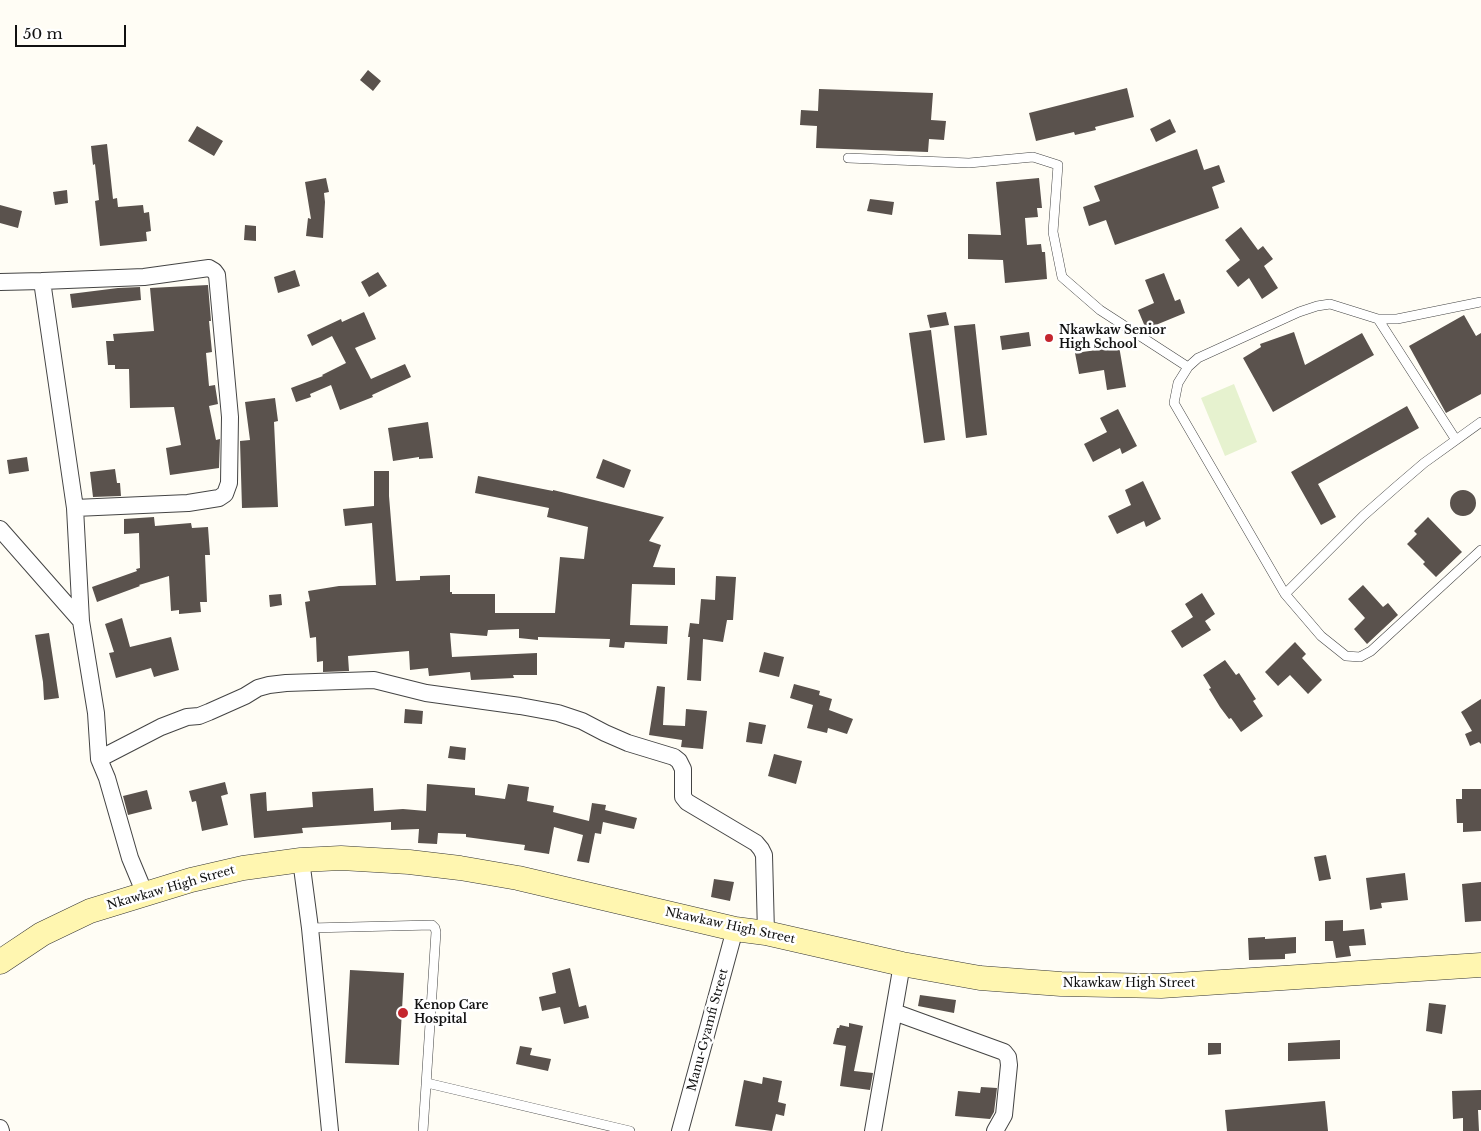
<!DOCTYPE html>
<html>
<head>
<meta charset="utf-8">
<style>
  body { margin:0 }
  #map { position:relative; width:1481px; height:1131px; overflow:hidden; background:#fffdf5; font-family:"Libre Baskerville",serif }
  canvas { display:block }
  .scale { position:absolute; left:15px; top:25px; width:111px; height:22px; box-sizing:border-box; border:2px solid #111; border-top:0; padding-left:6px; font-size:15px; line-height:18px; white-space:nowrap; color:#111; -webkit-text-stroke:4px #fff; paint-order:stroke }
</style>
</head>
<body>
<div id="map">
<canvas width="1481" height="1131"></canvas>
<div class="scale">50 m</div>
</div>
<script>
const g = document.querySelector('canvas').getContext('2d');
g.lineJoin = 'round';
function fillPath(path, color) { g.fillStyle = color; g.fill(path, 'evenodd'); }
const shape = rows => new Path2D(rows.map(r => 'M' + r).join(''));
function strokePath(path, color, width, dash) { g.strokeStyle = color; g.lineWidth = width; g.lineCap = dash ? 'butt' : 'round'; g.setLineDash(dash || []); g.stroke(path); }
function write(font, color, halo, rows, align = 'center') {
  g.font = font + ' "Libre Baskerville",serif'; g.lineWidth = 5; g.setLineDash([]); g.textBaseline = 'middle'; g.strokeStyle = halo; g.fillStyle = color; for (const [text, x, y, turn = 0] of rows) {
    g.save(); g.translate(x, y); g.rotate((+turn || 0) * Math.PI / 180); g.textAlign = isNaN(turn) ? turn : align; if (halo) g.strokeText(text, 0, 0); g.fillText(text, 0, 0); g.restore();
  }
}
fillPath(shape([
  [1234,384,1257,442,1225,456,1201,398]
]), '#e6f2cf');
fillPath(shape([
  [368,70,381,81,373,91,360,80],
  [1127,88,1134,117,1095,127,1096,130,1075,135,1074,132,1036,141,1029,113],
  [819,89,933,93,931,120,946,121,944,140,929,139,928,152,816,148,817,126,800,125,801,110,818,111],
  [1170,119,1176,132,1156,142,1150,129],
  [197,126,223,141,214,156,188,141],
  [107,144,113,199,117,198,118,207,143,205,144,213,149,212,151,231,146,232,147,241,100,246,95,201,99,200,95,164,93,165,91,146],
  [1197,149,1204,170,1219,165,1225,182,1212,187,1219,208,1115,245,1106,220,1089,226,1083,207,1100,201,1094,186],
  [326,178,329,192,324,193,325,202,323,238,306,236,308,218,311,219,305,182],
  [1039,178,1042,208,1037,208,1038,217,1025,218,1027,245,1041,244,1042,252,1045,252,1047,279,1005,283,1003,260,968,259,968,234,1001,235,996,182],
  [67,190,68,203,55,205,53,192],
  [870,199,894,202,892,215,867,211],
  [0,205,22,211,18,228,0,223],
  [245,225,256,226,256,241,244,240],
  [1241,227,1258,250,1263,246,1273,259,1264,266,1278,288,1262,299,1249,278,1238,287,1226,271,1240,260,1225,240],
  [295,270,300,286,278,293,274,277],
  [378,272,387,286,369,297,361,282],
  [1164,273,1175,301,1180,299,1185,313,1146,329,1138,310,1154,303,1145,280],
  [208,285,211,321,209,321,212,352,206,353,209,386,215,385,218,404,209,406,216,440,220,439,219,468,170,475,166,448,181,445,174,407,130,408,129,369,115,369,115,365,108,365,106,341,114,341,113,334,154,331,150,288],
  [140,287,141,300,72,308,70,294,118,288],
  [364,312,376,339,355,348,371,379,405,364,411,377,372,395,373,397,340,410,331,385,310,394,311,397,296,402,291,388,323,376,322,375,346,363,332,336,312,346,307,335,341,319,342,322],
  [946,312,949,325,930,328,927,315],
  [1464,315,1476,336,1481,333,1481,394,1446,413,1409,346],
  [975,324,987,435,966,438,954,326],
  [931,330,945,440,924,443,909,333],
  [1029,332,1031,346,1002,350,1000,336],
  [1294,332,1305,365,1362,333,1374,355,1273,412,1243,358,1261,347,1260,344],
  [1118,340,1126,387,1107,390,1104,370,1079,374,1075,353,1104,349,1103,342],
  [275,398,278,421,274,422,278,507,242,508,240,441,250,440,245,402],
  [1407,406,1419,428,1318,484,1336,517,1321,525,1291,472],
  [1118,409,1137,446,1122,454,1120,448,1093,462,1084,444,1107,432,1100,418],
  [428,422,433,458,419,459,419,457,393,461,388,428],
  [27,457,29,471,9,474,7,460],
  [603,459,631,470,624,488,596,478],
  [115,469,117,483,120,483,121,496,93,497,90,472],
  [374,471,389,471,389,496,396,581,420,580,420,576,450,575,450,592,452,592,452,594,495,594,495,613,555,613,560,557,584,559,588,527,547,517,549,508,475,493,478,476,553,491,553,490,664,517,649,541,661,545,653,567,675,568,675,585,632,584,630,625,668,626,667,644,625,642,624,648,609,647,610,639,538,637,538,640,519,638,519,629,488,630,487,636,450,633,452,657,537,653,537,675,513,675,514,678,471,680,470,672,429,676,428,668,410,670,409,651,348,656,349,671,323,672,323,661,317,662,316,637,310,638,305,602,310,601,308,591,339,586,376,585,372,523,345,526,343,509,374,506],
  [1143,481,1161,519,1146,527,1144,521,1117,534,1108,516,1131,505,1125,490],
  '1450 503a13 13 0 1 1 26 0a13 13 0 1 1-26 0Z',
  [154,517,155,526,191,523,192,528,208,527,210,555,205,555,207,602,200,602,201,612,179,614,179,610,171,611,169,576,139,585,140,586,97,602,92,587,137,571,136,569,140,568,139,533,124,534,124,519],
  [1428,517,1462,552,1436,577,1423,564,1425,562,1407,544,1417,534,1414,531],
  [716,576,736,577,733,620,727,620,723,642,703,639,701,681,687,680,690,637,688,637,690,623,699,624,701,599,715,600],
  [1363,585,1383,607,1388,603,1398,615,1367,644,1354,629,1365,618,1348,599],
  [1202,593,1215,614,1205,621,1211,630,1182,648,1171,631,1193,617,1185,604],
  [281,594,282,605,270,607,269,595],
  [122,618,130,647,171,637,179,670,154,677,151,668,116,678,109,653,114,652,105,624],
  [49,633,59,698,44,700,43,682,35,635],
  [1295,642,1306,654,1302,658,1322,680,1308,694,1290,675,1278,686,1265,672],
  [764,652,784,657,779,677,759,672],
  [1225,660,1236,675,1239,673,1256,699,1253,701,1263,716,1241,732,1231,718,1229,719,1220,707,1209,689,1211,688,1203,675],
  [794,684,820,691,819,695,832,699,829,710,853,719,847,734,828,728,827,733,807,728,813,705,790,698],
  [657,686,665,687,663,725,685,726,686,709,707,711,703,749,681,747,682,740,649,735],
  [1481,699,1481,744,1479,742,1470,746,1465,734,1472,731,1461,712],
  [405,709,423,711,422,724,404,723],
  [749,722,766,725,762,744,746,742],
  [450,746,466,748,465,760,448,758],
  [774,754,802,761,796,784,768,776],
  [225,782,228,794,221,796,228,825,202,831,196,801,192,802,189,791],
  [427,784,475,788,475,795,505,799,508,784,529,787,527,801,554,806,553,812,589,821,592,803,606,805,605,810,637,818,634,829,603,822,601,834,595,833,589,863,577,861,583,835,554,827,549,854,524,850,525,845,466,837,466,834,438,833,437,844,418,843,419,829,391,830,391,822,302,828,303,833,254,838,250,794,266,792,267,811,313,807,312,792,373,788,374,811,403,809,426,811],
  [1462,789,1481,789,1481,831,1463,832,1463,823,1457,823,1456,799,1462,799],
  [147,790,152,809,128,815,123,796],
  [1326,855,1331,879,1319,881,1314,857],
  [1405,873,1408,900,1381,903,1382,908,1370,910,1366,878],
  [714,879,734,882,730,901,711,897],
  [1481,882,1481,921,1465,922,1462,884],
  [1343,920,1343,931,1364,929,1366,945,1349,946,1351,956,1336,958,1333,941,1325,941,1325,921],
  [1265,937,1265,939,1296,937,1296,953,1285,954,1285,959,1249,960,1248,938],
  [570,968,579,1007,586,1005,589,1018,564,1024,560,1007,542,1011,539,997,556,993,552,973],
  [350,970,404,973,399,1065,345,1063],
  [920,995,956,1000,954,1013,918,1006],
  [1429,1003,1446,1005,1442,1034,1426,1031],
  [849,1023,863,1026,854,1071,873,1073,870,1090,840,1086,846,1046,833,1044,837,1028,839,1028,840,1025,849,1027],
  [1340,1040,1340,1059,1288,1061,1288,1043],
  [1208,1043,1221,1043,1221,1054,1208,1055],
  [520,1046,532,1048,530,1055,551,1059,548,1071,516,1064],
  [763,1077,782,1081,778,1102,786,1104,784,1116,776,1114,772,1131,735,1126,744,1080,762,1084],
  [981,1087,997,1088,994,1112,990,1119,955,1116,958,1091,980,1093],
  [1481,1090,1481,1110,1478,1110,1479,1131,1463,1131,1463,1118,1453,1119,1452,1091],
  [1325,1101,1328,1131,1227,1131,1225,1110]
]), '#5a524d');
const lane = shape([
  [848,158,969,163,1033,157,1058,165,1053,232,1062,277,1100,310,1188,367],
  [1481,302,1397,319,1378,319,1330,304,1317,306,1299,312,1198,358,1188,367,1178,383,1174,403,1285,594,1321,636,1346,656,1360,657,1371,651,1481,550],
  [1378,319,1456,440],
  [1285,594,1363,516,1396,487,1424,463,1481,422],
  [310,928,432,925,435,928,436,932,423,1131],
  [427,1083,630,1131]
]);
const street = shape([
  [42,281,144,277,209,268,214,271,217,275,230,417,229,483,225,494,219,498,188,503,75,508],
  [0,282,42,281,75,508,81,621,96,713,99,759,107,778,130,858,145,894],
  [0,529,81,621],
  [99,759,161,727,187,717,199,716,209,712,245,696,258,688,269,685,286,683,374,680,426,693,520,706,558,713,582,721,605,733,628,743,674,757,679,761,683,769,683,797,687,802,756,843,761,849,764,855,766,933],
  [301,860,310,928,330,1131],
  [894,1012,1004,1052,1008,1057,1009,1065,1004,1115,995,1131],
  [0,1128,1,1131],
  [680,1131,735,929],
  [873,1131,902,964]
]);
const secondary = shape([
  [0,962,42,934,90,911,191,880,243,868,301,860,341,858,409,862,460,868,518,878,735,929,766,933,902,964,980,978,1061,984,1161,986,1481,965]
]);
strokePath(lane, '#444', 10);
strokePath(street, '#444', 18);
strokePath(secondary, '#333', 25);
strokePath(lane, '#fff', 9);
strokePath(street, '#fff', 16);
strokePath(secondary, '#fff6b0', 24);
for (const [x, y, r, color] of [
  [1049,338,5,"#c4262e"],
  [403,1013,6,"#c4262e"]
]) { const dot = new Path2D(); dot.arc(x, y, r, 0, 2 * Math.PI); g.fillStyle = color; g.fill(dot); strokePath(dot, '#fff', 2); }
write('bold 12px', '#111', '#fff', [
  ["Nkawkaw Senior",1059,331],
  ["High School",1059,345],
  ["Kenop Care",414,1006],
  ["Hospital",414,1020]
], 'left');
write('12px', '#111', '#fff', [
  ["Nkawkaw High Street",171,888,-16],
  ["Nkawkaw High Street",730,926,12],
  ["Nkawkaw High Street",1129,984],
  ["Manu-Gyamfi Street",708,1030,-75]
]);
</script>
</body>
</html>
